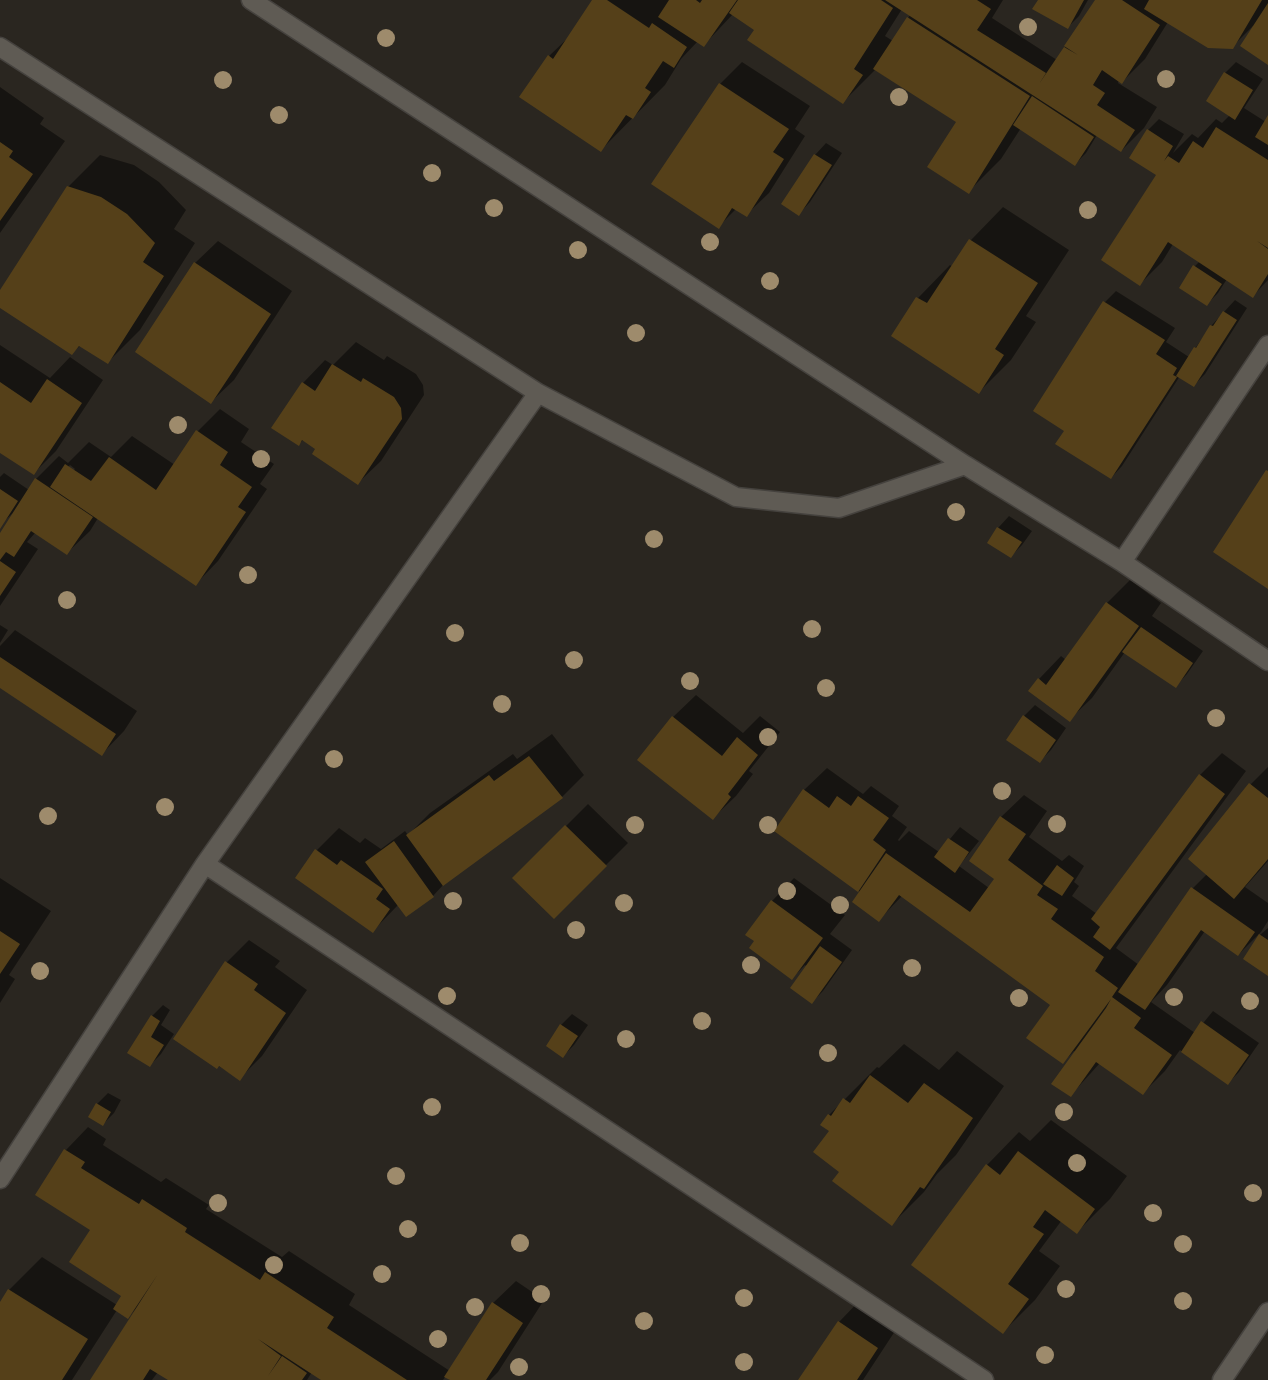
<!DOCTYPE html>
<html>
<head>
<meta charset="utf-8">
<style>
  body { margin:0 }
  canvas { display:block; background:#2a2620 }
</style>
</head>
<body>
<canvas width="1268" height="1380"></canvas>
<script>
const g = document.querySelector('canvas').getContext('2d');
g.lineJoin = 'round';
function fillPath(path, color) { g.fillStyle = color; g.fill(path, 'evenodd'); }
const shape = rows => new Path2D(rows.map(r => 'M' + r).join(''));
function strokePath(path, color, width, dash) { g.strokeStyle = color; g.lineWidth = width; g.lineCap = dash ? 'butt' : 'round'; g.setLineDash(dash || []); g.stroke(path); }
fillPath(shape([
  [594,0,1003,0,992,18,1057,60,1096,0,1268,0,1268,63,1253,26,1232,47,1168,22,1145,59,1122,82,1119,80,1118,83,1157,107,1144,128,1121,151,1097,135,1086,153,1075,164,1021,128,1001,159,968,192,958,121,875,70,843,102,756,29,733,14,704,45,698,41,681,59,665,85,601,150,521,97,549,56,572,34],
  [902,9,910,15,893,41,885,36],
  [1039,0,1088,0,1079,16,1068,27],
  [742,62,810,106,795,129,805,136,769,193,746,215,736,209,718,227,720,84],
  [1236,62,1263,79,1244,108,1266,122,1268,118,1268,280,1253,296,1227,279,1218,293,1207,304,1195,266,1200,261,1173,244,1162,262,1140,284,1163,166,1131,158,1148,130,1159,119,1184,134,1173,153,1192,134,1198,138,1216,119,1222,123,1230,115,1225,73],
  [0,87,44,118,40,124,65,141,0,233],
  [826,143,842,153,810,202,799,214,783,203,815,155],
  [100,155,134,165,159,182,186,210,174,229,195,243,140,330,108,362,81,345,72,353,0,307,0,293,68,187],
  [1003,207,1069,250,1026,316,1036,322,1011,360,979,392,893,335,918,298,950,265,953,267,971,240],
  [218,241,292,291,234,380,211,402,195,263],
  [1116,291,1175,328,1166,342,1189,357,1211,326,1235,300,1247,308,1205,374,1194,385,1180,376,1122,466,1111,478,1067,431,1035,411,1105,302],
  [356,342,384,360,387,356,416,374,423,385,424,395,381,461,358,483,304,439,298,445,303,383,325,360,333,365],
  [0,345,50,378,70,357,103,380,56,451,33,474,0,451],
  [220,409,249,429,241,442,274,464,260,484,267,489,218,561,196,584,98,518,90,531,67,553,36,532,27,542,38,549,0,606,0,536,13,513,0,525,0,477,4,473,29,490,36,479,59,456,68,463,89,442,111,457,132,436,175,465,198,431],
  [70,465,75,469,73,471,68,467],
  [1009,516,1032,531,1022,545,1011,556,989,542,998,528],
  [1130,580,1161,603,1152,616,1203,651,1187,674,1176,686,1125,652,1092,698,1069,720,1039,679,1061,656,1066,660,1107,603],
  [0,625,8,630,0,643],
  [15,630,137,711,124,731,102,754,0,686,0,646],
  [696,695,743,733,760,716,780,732,749,771,753,774,736,796,713,818,673,717],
  [1035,705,1066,728,1051,750,1040,761,1024,716],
  [552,734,584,775,562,797,444,884,433,896,398,905,373,931,317,850,339,828,360,843,365,838,381,849,405,831,408,835,430,813,513,754,517,759],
  [1222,753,1246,771,1116,948,1139,965,1193,888,1207,874,1251,784,1268,767,1268,861,1245,887,1268,903,1268,921,1261,932,1238,955,1205,931,1167,985,1151,1002,1195,1033,1213,1011,1259,1043,1239,1072,1228,1083,1180,1050,1165,1071,1143,1093,1100,1063,1071,1095,1076,1052,1074,1051,1063,1062,1052,1004,902,896,879,920,860,892,776,830,804,790,827,768,863,794,871,786,899,806,892,816,907,827,898,840,899,841,909,831,939,852,960,827,979,841,959,866,989,888,996,878,1001,817,1024,795,1047,811,1029,837,1062,861,1069,855,1084,866,1074,882,1079,886,1072,896,1097,914,1200,775],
  [588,804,628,843,554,917,514,878],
  [0,878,51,911,9,975,15,979,0,1003],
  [794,878,845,915,830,934,852,950,823,991,812,1002,807,967,805,965,792,978,756,941,747,935,772,901],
  [1268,928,1268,975,1260,935],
  [249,940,280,961,275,967,307,990,262,1056,239,1079,175,1038,227,962],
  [163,1005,170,1010,161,1025,174,1034,161,1054,150,1065,129,1052,152,1016],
  [572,1014,588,1025,574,1045,563,1056,561,1025],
  [904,1044,939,1070,957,1051,1004,1086,956,1155,937,1174,924,1192,892,1224,842,1172,831,1130,829,1115,877,1067,879,1068],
  [108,1093,121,1100,114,1113,103,1124,97,1104],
  [1051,1120,1127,1176,1110,1199,1077,1232,1062,1220,1039,1251,1060,1266,1035,1300,1003,1332,987,1165,1019,1132,1030,1141],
  [88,1127,106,1139,103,1145,161,1182,166,1178,209,1205,206,1209,282,1257,289,1251,355,1294,349,1305,450,1371,493,1303,516,1281,544,1300,498,1372,490,1380,450,1380,446,1376,443,1380,324,1380,312,1372,307,1380,171,1380,158,1372,152,1380,91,1380,136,1309,128,1317,117,1310,72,1380,0,1380,0,1305,9,1290,42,1257,117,1305,123,1295,92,1230,37,1194,66,1150],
  [861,1299,899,1325,863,1380,800,1380,839,1322]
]), '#0007');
fillPath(shape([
  [592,0,607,0,649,28,652,23,687,47,674,68,663,61,645,88,651,92,633,119,626,115,601,152,519,97,548,55,553,59],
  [669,0,696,0,700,3,702,0,737,0,704,47,658,17],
  [738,0,881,0,893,8,854,69,863,75,843,104,747,40,754,30,729,13],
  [885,0,977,0,991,9,977,30,1046,73,1039,84,1064,47,1078,55,1064,46,1095,0,1122,0,1160,25,1122,84,1102,70,1093,85,1105,93,1097,105,1135,130,1121,152],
  [1038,0,1084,0,1068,29,1032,9],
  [1149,0,1262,0,1233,49,1208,48,1144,9],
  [1268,3,1268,65,1240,46],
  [907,17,1030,96,969,194,927,167,956,122,873,69],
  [1224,72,1253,90,1235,120,1206,101],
  [719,83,789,129,773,152,784,159,747,217,732,208,719,229,651,184],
  [1032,96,1094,137,1075,166,1013,125],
  [1268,115,1268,145,1255,137],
  [1216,127,1268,160,1268,248,1257,241,1268,249,1268,274,1253,298,1168,242,1140,286,1101,260,1156,175,1129,158,1147,129,1173,146,1164,161,1168,156,1179,163,1193,141,1203,148],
  [0,142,13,151,9,157,33,174,0,221],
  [814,154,832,165,799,216,781,204],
  [67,186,101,197,127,214,155,243,143,262,164,276,108,364,79,346,72,355,0,308,0,290],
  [969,239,1038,283,995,349,1004,355,979,394,891,336,916,297,927,303],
  [194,262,271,314,211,404,135,352],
  [1193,265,1222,284,1207,306,1179,288],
  [1103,301,1165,340,1156,354,1177,368,1173,375,1177,377,1111,479,1055,444,1064,431,1033,411],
  [1223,311,1237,320,1194,387,1176,376,1194,347,1196,348,1210,325,1213,326],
  [332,364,361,382,363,378,394,397,401,408,402,419,358,485,312,454,315,449,302,440,299,446,271,428,302,382,315,391],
  [47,379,82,403,34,475,0,453,0,382,31,403],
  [196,430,228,452,220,465,252,487,238,507,246,512,196,586,50,487,65,464,91,481,109,457,156,490],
  [1266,470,1268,471,1268,589,1213,552],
  [35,478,93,517,67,555,31,531,14,557,6,552,0,560,0,533],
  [0,489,18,501,0,529],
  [997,527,1022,542,1011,558,987,543],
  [0,561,16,572,0,596],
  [1106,602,1139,626,1070,722,1028,691,1038,678,1046,685],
  [1141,627,1193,663,1176,688,1122,652],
  [0,657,116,734,102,756,0,688],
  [1023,715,1056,740,1040,763,1006,740],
  [672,716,722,756,737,737,758,755,728,794,731,797,713,820,637,760],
  [529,756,563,798,443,886,406,835,489,775,494,781],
  [1199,774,1225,794,1110,950,1093,937,1100,927,1091,919],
  [1249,783,1268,798,1268,859,1234,899,1188,859],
  [803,789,829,808,837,796,851,806,858,796,889,818,873,840,886,850,858,892,774,831],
  [1000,816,1026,834,1008,860,1043,886,1037,895,1058,909,1051,919,1104,957,1095,971,1118,988,1112,997,1141,1018,1134,1028,1172,1055,1143,1095,1096,1062,1071,1097,1051,1084,1106,1008,1111,999,1063,1064,1026,1038,1050,1005,899,895,879,922,852,902,886,853,970,912,994,879,969,861],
  [565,825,607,866,554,919,512,878],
  [948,838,969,852,955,873,934,857],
  [394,841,434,897,406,917,365,862],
  [315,849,337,865,341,860,383,889,376,899,390,909,373,933,295,878],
  [1057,865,1074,878,1062,896,1043,884],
  [1191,887,1255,932,1238,956,1201,930,1145,1010,1118,992],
  [771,900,823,938,792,980,749,948,754,941,745,935],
  [0,931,20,944,0,974],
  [1259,934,1268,940,1268,976,1243,959],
  [820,946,842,962,812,1004,790,988],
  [225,961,258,984,254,990,286,1013,240,1081,219,1066,217,1069,173,1039],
  [151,1015,160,1021,151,1037,164,1045,150,1067,127,1053],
  [1201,1021,1249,1055,1228,1085,1181,1052],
  [560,1024,578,1036,563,1058,546,1046],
  [870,1075,908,1103,924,1083,973,1118,924,1189,920,1187,892,1226,832,1181,839,1172,813,1152,829,1131,820,1125,828,1114,831,1116,843,1098,850,1103],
  [96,1103,111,1112,103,1126,88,1117],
  [64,1149,85,1162,81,1168,139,1204,142,1199,187,1228,185,1232,260,1280,265,1272,334,1317,327,1328,407,1380,321,1380,258,1339,281,1356,268,1376,282,1356,307,1373,302,1380,168,1380,150,1369,143,1380,90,1380,158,1274,128,1319,113,1309,121,1296,69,1262,90,1230,35,1195],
  [1018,1151,1095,1209,1077,1234,1045,1210,1033,1227,1044,1234,1008,1284,1029,1299,1003,1334,911,1265,986,1164,1000,1175],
  [8,1289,88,1339,62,1380,0,1380,0,1302],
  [492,1302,523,1323,486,1380,450,1380,444,1377],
  [838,1321,878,1348,857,1380,798,1380]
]), '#554019');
const minor = shape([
  [251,0,965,465],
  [0,47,538,393,736,497,839,508,965,465,1122,562,1268,661],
  [1122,562,1268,345],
  [205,864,984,1380],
  [0,1179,205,864,538,393],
  [1222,1380,1268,1312]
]);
strokePath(minor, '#45423e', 21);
strokePath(minor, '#5f5b54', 18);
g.fillStyle = '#9e8b6c';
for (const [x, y] of [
  [1028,27],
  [386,38],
  [1166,79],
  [223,80],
  [899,97],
  [279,115],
  [432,173],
  [494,208],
  [1088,210],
  [710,242],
  [578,250],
  [770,281],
  [636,333],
  [178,425],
  [261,459],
  [956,512],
  [654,539],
  [248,575],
  [67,600],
  [812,629],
  [455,633],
  [574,660],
  [690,681],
  [826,688],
  [502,704],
  [1216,718],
  [768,737],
  [334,759],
  [1002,791],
  [165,807],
  [48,816],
  [1057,824],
  [635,825],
  [768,825],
  [787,891],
  [453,901],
  [624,903],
  [840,905],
  [576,930],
  [751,965],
  [912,968],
  [40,971],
  [447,996],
  [1174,997],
  [1019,998],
  [1250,1001],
  [702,1021],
  [626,1039],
  [828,1053],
  [432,1107],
  [1064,1112],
  [1077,1163],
  [396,1176],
  [1253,1193],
  [218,1203],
  [1153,1213],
  [408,1229],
  [520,1243],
  [1183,1244],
  [274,1265],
  [382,1274],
  [1066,1289],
  [541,1294],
  [744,1298],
  [1183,1301],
  [475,1307],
  [644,1321],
  [438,1339],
  [1045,1355],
  [744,1362],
  [519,1367]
]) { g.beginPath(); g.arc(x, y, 9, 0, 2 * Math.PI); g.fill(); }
</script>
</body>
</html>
